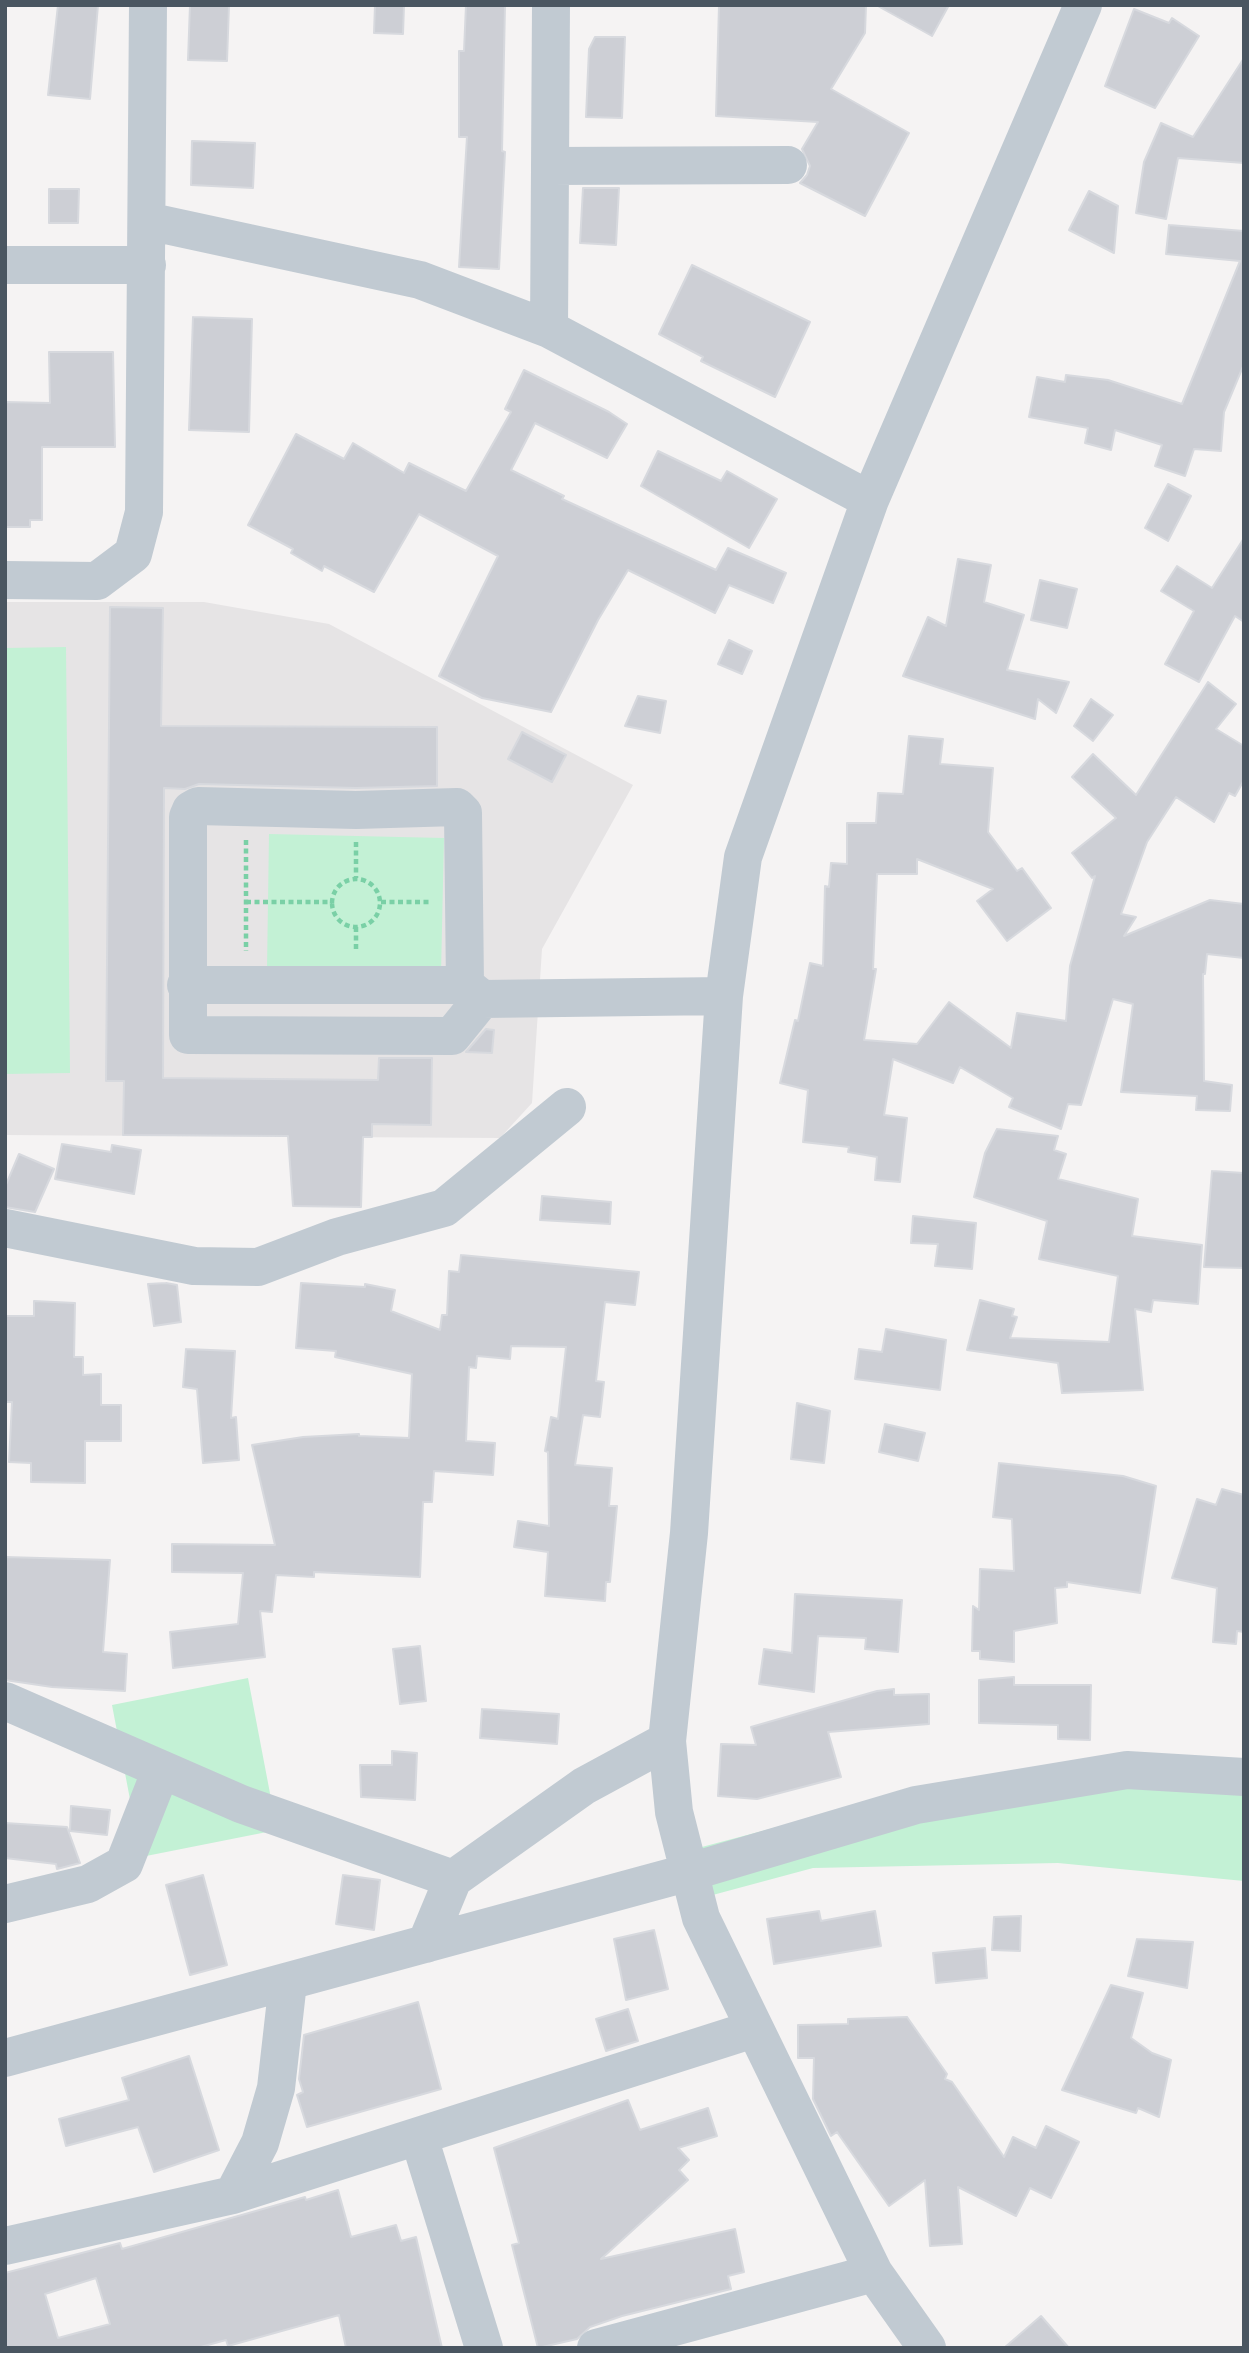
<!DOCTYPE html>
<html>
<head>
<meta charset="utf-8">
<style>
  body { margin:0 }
  #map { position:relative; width:1249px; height:2353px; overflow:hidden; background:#f5f3f3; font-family:Jost,sans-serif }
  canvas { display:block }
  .frame { position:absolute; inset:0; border:7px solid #4a5661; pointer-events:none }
</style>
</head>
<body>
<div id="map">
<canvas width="1249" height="2353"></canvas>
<div class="frame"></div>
</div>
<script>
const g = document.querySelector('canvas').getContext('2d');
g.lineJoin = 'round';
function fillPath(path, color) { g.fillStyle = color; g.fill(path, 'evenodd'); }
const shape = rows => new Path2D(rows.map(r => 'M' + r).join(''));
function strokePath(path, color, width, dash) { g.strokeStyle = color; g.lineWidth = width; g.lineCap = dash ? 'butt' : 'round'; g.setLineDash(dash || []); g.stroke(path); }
fillPath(shape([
  [5,602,204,602,329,624,633,785,542,949,532,1103,500,1138,5,1135]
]), '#e6e4e5');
fillPath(shape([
  [66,647,70,1073,5,1074,5,648],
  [269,834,444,838,441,973,267,969],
  [248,1678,277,1830,141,1857,112,1705],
  [1244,1761,1244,1881,1058,1863,813,1868,709,1896,683,1852,913,1791]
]), '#c3f1d5');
const building = shape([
  [58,5,98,5,90,99,48,95,58,5],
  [190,5,229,5,227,61,188,60,190,5],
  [375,5,404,5,403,34,374,33,375,5],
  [466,5,505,5,502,151,505,152,499,269,459,267,467,137,459,137,459,51,464,51,466,5],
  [719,5,866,5,865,33,831,89,909,133,865,216,800,183,807,175,810,166,802,149,818,122,716,116,719,5],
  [876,5,949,5,932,36,876,5],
  [1134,9,1169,23,1172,18,1199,36,1155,108,1105,86,1134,9],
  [595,37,625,37,622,118,586,117,589,49,595,37],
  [1244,58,1244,163,1178,158,1166,219,1136,213,1144,162,1161,123,1193,137,1244,58],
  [192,141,255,143,253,188,191,185,192,141],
  [583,188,619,188,616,245,580,243,583,188],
  [49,189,79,189,78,223,49,223,49,189],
  [1089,191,1118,206,1114,253,1069,230,1089,191],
  [1169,225,1244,231,1244,364,1224,412,1221,451,1194,449,1185,476,1155,466,1162,445,1115,430,1111,450,1085,443,1088,428,1029,417,1037,377,1065,382,1066,375,1108,380,1182,404,1240,261,1166,254,1169,225],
  [692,265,810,322,775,397,701,361,703,357,659,334,692,265],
  [193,317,252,319,249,432,189,430,193,317],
  [49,352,113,352,115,447,42,447,42,520,30,520,30,527,5,527,5,402,50,403,49,352],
  [524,370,609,412,627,424,607,458,535,423,511,470,564,496,562,499,716,570,728,548,786,573,773,603,729,585,715,613,628,570,598,620,551,712,482,698,439,676,498,556,419,514,374,592,324,566,322,571,291,553,293,549,248,525,296,434,344,459,353,443,404,473,409,463,466,491,511,412,505,409,524,370],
  [658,451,721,481,727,471,777,499,749,548,641,486,658,451],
  [1168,484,1191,496,1168,541,1145,528,1168,484],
  [1244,538,1244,622,1235,616,1199,682,1165,664,1194,611,1161,591,1177,566,1212,588,1244,538],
  [958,559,991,565,984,602,1024,615,1007,670,1069,682,1056,713,1038,699,1035,719,903,676,928,617,946,626,958,559],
  [1040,580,1077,589,1067,628,1031,620,1040,580],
  [110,607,163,608,161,726,437,727,437,786,356,788,199,784,185,789,164,788,163,1078,378,1080,379,1058,432,1058,431,1125,372,1124,372,1137,363,1137,361,1207,293,1206,288,1136,123,1135,124,1081,106,1081,110,607],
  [729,640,752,651,742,674,718,664,729,640],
  [1208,682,1236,704,1216,729,1244,746,1244,780,1235,796,1229,793,1214,822,1176,797,1147,842,1121,914,1136,917,1124,936,1210,900,1244,904,1244,958,1207,954,1205,974,1203,974,1204,1081,1232,1085,1230,1111,1196,1110,1197,1096,1121,1092,1133,1004,1113,999,1081,1105,1068,1104,1061,1129,1009,1107,1013,1098,960,1067,953,1083,893,1059,884,1115,907,1118,900,1182,875,1180,877,1157,848,1152,849,1147,803,1142,808,1090,780,1083,795,1020,798,1021,810,963,823,966,825,886,829,887,831,863,847,864,847,823,876,823,878,793,903,794,909,736,943,739,940,764,993,768,988,832,1017,871,1022,868,1051,908,1007,941,977,901,993,889,917,859,917,874,877,874,873,969,876,969,864,1040,917,1044,949,1002,1011,1048,1017,1013,1066,1021,1070,966,1095,876,1092,878,1072,853,1116,818,1072,777,1093,754,1136,795,1208,682],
  [638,696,666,701,660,733,625,726,638,696],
  [1091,699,1113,715,1093,741,1074,726,1091,699],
  [522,732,566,755,552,782,508,759,522,732],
  [486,1029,494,1030,492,1053,466,1052,486,1029],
  [997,1129,1058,1136,1054,1150,1066,1154,1058,1179,1138,1199,1132,1236,1202,1245,1198,1304,1153,1300,1151,1312,1135,1309,1143,1390,1062,1393,1058,1363,967,1350,980,1300,1014,1309,1012,1316,1017,1317,1010,1338,1109,1342,1118,1276,1039,1259,1047,1221,974,1197,985,1153,997,1129],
  [62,1144,111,1152,112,1145,141,1150,134,1194,55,1179,62,1144],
  [19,1154,54,1169,35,1212,5,1207,5,1187,19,1154],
  [1212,1171,1244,1173,1244,1268,1204,1267,1212,1171],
  [542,1196,611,1202,610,1224,540,1220,542,1196],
  [913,1216,976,1223,972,1269,935,1266,938,1244,911,1243,913,1216],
  [461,1255,639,1272,635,1305,605,1302,596,1381,604,1382,600,1417,583,1415,575,1465,612,1468,609,1506,617,1506,610,1582,606,1582,605,1601,545,1596,548,1552,514,1547,518,1521,549,1526,548,1452,545,1451,551,1417,558,1419,566,1347,511,1346,510,1359,477,1356,476,1368,469,1367,466,1441,495,1443,493,1475,434,1471,432,1502,423,1502,420,1577,314,1572,314,1577,276,1575,272,1612,260,1611,265,1657,173,1668,170,1632,238,1624,243,1573,172,1572,172,1544,275,1545,252,1445,303,1437,359,1434,359,1436,409,1438,412,1374,335,1357,336,1351,296,1348,301,1283,365,1287,365,1284,395,1290,391,1311,440,1330,442,1315,447,1315,449,1271,459,1272,461,1255],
  [166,1283,177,1285,181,1322,154,1326,148,1284,166,1283],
  [34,1301,75,1303,74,1357,83,1357,83,1375,101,1374,101,1405,121,1405,121,1441,85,1441,85,1483,31,1482,31,1463,9,1462,12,1402,5,1402,5,1316,34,1316,34,1301],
  [886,1329,946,1340,940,1390,855,1379,859,1349,882,1352,886,1329],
  [186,1349,235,1351,231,1418,236,1417,239,1460,203,1463,197,1389,183,1387,186,1349],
  [797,1403,830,1411,824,1463,791,1459,797,1403],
  [885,1424,925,1433,918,1461,879,1452,885,1424],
  [999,1463,1123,1476,1156,1486,1140,1593,1067,1582,1067,1587,1055,1588,1057,1623,1014,1631,1014,1662,980,1659,980,1651,972,1651,973,1606,979,1610,980,1569,1014,1571,1012,1519,993,1517,999,1463],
  [1222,1489,1244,1495,1244,1632,1237,1631,1236,1644,1213,1642,1217,1588,1172,1578,1197,1499,1216,1505,1222,1489],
  [5,1557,110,1560,103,1652,127,1654,125,1691,52,1687,5,1680,5,1557],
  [795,1594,902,1600,898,1652,865,1649,866,1638,818,1636,814,1692,759,1684,764,1649,792,1653,795,1594],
  [420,1646,426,1701,400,1704,393,1649,420,1646],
  [1014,1677,1014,1685,1091,1685,1090,1740,1058,1739,1058,1725,979,1723,979,1680,1014,1677],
  [894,1689,894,1695,929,1694,929,1724,828,1732,841,1777,757,1799,718,1796,721,1744,756,1745,751,1727,877,1691,894,1689],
  [482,1709,559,1714,557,1744,480,1738,482,1709],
  [392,1751,417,1753,415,1800,361,1797,360,1765,392,1765,392,1751],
  [71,1806,110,1810,107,1835,70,1831,71,1806],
  [5,1823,67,1827,80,1863,57,1869,56,1864,5,1858,5,1823],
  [203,1875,227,1965,190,1975,166,1885,203,1875],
  [343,1875,380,1880,374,1930,336,1924,343,1875],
  [819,1911,821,1921,875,1911,881,1946,774,1964,767,1919,819,1911],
  [1021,1916,1020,1951,992,1950,994,1917,1021,1916],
  [654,1930,668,1989,626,2000,614,1939,654,1930],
  [1137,1939,1193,1942,1187,1988,1128,1976,1137,1939],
  [985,1948,987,1978,936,1983,933,1953,985,1948],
  [1111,1985,1143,1993,1131,2038,1152,2053,1171,2060,1159,2117,1138,2108,1136,2113,1062,2090,1111,1985],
  [418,2002,441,2089,307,2127,297,2095,303,2092,299,2079,304,2035,418,2002],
  [628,2009,638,2041,606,2051,596,2019,628,2009],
  [907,2017,947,2074,945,2079,952,2082,1004,2157,1013,2137,1036,2148,1046,2126,1079,2142,1051,2198,1030,2188,1016,2216,958,2187,962,2244,930,2246,925,2180,889,2206,837,2132,831,2136,813,2099,814,2058,798,2058,798,2025,848,2024,848,2019,907,2017],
  [189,2056,219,2150,154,2172,138,2127,66,2146,59,2119,129,2100,122,2078,189,2056],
  [628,2100,640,2130,708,2108,717,2136,678,2148,689,2160,679,2170,688,2180,601,2259,735,2229,744,2272,728,2276,731,2289,622,2316,590,2327,577,2339,538,2348,512,2245,519,2243,494,2148,628,2100],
  [338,2190,351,2237,396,2225,401,2241,416,2237,442,2348,346,2348,339,2315,228,2346,226,2340,197,2348,5,2348,5,2273,120,2243,122,2249,305,2197,306,2200,338,2190],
  [96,2278,110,2324,58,2338,45,2294,96,2278],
  [1041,2316,1069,2348,1004,2348,1041,2316]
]);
fillPath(building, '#cdcfd5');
strokePath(building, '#d7d9de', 2);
strokePath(shape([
  [246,840,246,951],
  [356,842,356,878],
  '332 903a24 24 0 1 1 48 0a24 24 0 1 1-48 0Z',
  [246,902,332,902],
  [381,902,430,902],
  [356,927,356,951]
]), '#7ad0a6', 4.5, [5, 3.5]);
strokePath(shape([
  [550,166,788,165],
  [147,221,420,280,549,329,870,500],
  [5,265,147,265],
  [549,329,551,5],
  [5,580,97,581,133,554,144,512,148,5],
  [186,985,465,985,482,999,724,996],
  [465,985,463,813,457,807,356,810,198,806,191,810,188,817,188,1035,452,1036,482,999],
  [5,1228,194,1266,258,1267,337,1237,444,1208,567,1107],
  [5,1701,241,1804,453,1879],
  [5,1904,88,1884,124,1864,161,1770],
  [426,1944,453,1879,584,1786,667,1741],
  [5,2058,690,1872,916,1805,1127,1770,1244,1777],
  [419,2137,484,2348],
  [233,2195,260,2143,276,2088,288,1982],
  [5,2246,233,2195,754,2029],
  [596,2348,874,2273],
  [927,2348,874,2273,701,1918,674,1812,667,1741,689,1533,724,996,743,857,870,500,1083,5]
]), '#c1cad2', 38);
</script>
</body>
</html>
